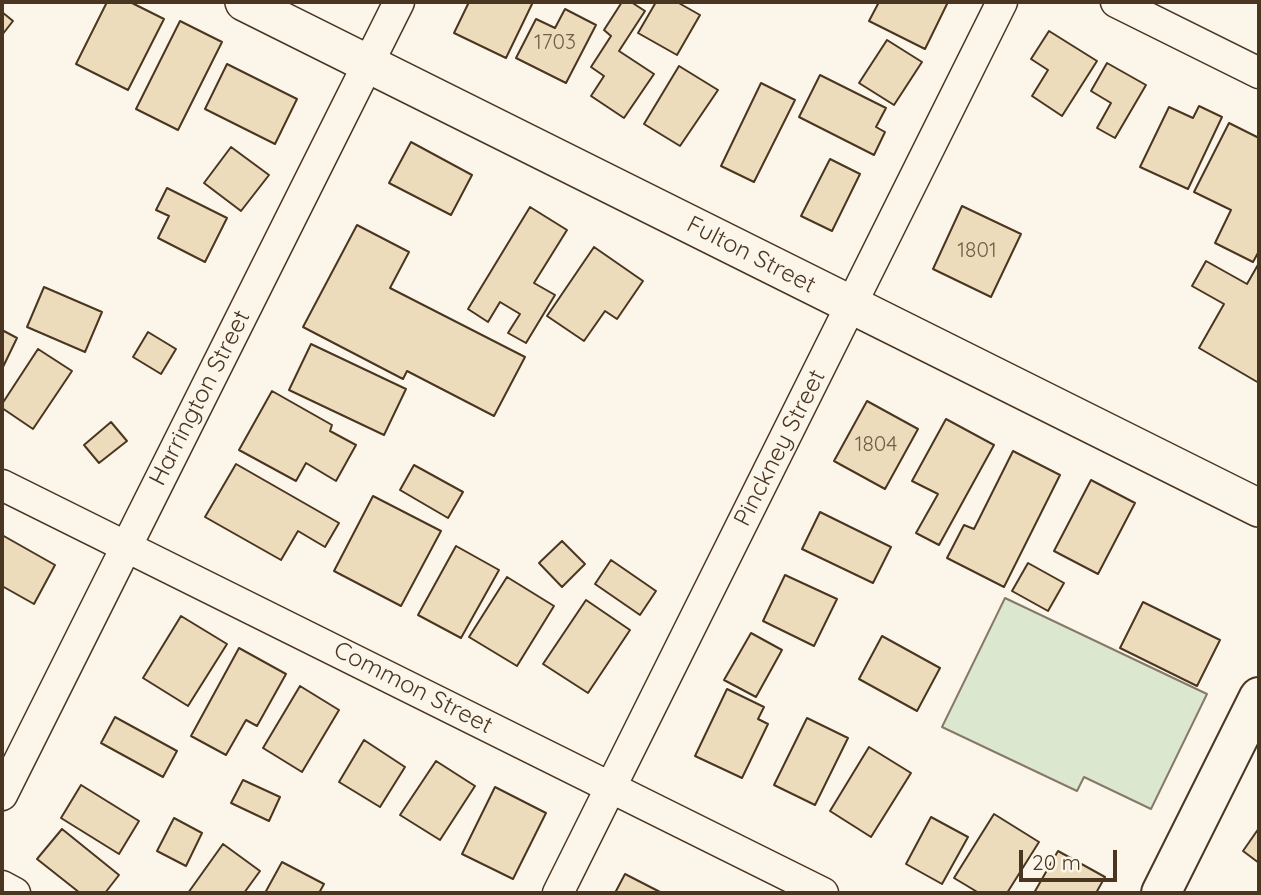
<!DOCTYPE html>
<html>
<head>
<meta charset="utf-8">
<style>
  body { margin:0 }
  #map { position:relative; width:1261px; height:895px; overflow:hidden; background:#fbf6e9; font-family:Quicksand,sans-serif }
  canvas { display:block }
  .frame { position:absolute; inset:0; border:4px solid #4a3520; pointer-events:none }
  .scale { position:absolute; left:1019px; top:850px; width:98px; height:32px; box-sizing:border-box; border:4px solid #4a3520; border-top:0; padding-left:9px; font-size:21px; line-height:24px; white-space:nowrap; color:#4a3520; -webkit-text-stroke:5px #fbf6e9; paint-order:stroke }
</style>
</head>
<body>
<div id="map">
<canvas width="1261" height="895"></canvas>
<div class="frame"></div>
<div class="scale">20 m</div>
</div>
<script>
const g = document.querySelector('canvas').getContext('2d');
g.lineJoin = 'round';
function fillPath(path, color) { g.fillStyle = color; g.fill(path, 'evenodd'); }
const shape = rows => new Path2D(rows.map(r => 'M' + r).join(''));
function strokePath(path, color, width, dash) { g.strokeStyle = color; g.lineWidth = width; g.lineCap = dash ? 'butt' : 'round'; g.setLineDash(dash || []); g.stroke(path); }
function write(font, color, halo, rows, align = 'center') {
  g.font = font + ' Quicksand,sans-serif'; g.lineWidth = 5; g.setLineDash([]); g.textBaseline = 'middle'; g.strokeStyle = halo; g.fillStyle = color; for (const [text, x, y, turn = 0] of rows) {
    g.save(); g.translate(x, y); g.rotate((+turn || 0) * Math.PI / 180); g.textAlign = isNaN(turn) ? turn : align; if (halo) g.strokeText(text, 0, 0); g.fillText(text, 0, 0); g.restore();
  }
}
const green = shape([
  [1005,598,1207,694,1151,809,1084,777,1077,791,942,727,1005,598]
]);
fillPath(green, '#dce7d0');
strokePath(green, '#887966', 2);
const building = shape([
  [107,2,130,2,164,19,128,90,76,64,107,2],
  [469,2,533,2,506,58,454,33,469,2],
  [622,2,631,2,645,11,619,51,654,74,624,118,591,96,604,76,591,67,611,36,604,30,622,2],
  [656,2,677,2,700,15,677,55,638,33,656,2],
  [879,2,948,2,925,49,869,21,879,2],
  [565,9,596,25,566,83,516,58,536,19,555,28,565,9],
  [2,12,13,21,2,35,2,12],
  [180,21,222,42,178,130,136,109,180,21],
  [1049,31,1097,61,1062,116,1032,96,1048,70,1031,59,1049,31],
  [887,40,922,62,894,105,859,83,887,40],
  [1107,63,1146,85,1115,138,1097,128,1111,103,1091,91,1107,63],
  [227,64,297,99,275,144,205,109,227,64],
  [679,66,718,90,680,146,644,124,679,66],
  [820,75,886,108,876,127,885,132,874,155,799,117,820,75],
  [761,83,795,100,754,182,721,166,761,83],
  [1199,106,1222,117,1188,189,1140,167,1169,107,1193,118,1199,106],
  [1229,123,1259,138,1259,251,1253,262,1215,243,1231,210,1194,192,1229,123],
  [411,142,472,175,451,215,389,183,411,142],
  [231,147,269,175,241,211,204,183,231,147],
  [830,159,860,174,832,231,801,216,830,159],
  [167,188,227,218,205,262,158,238,169,216,156,210,167,188],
  [962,206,1021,234,991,297,933,269,962,206],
  [530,207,567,230,534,283,555,295,526,343,508,333,520,314,500,302,488,322,468,309,530,207],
  [357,225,409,252,390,288,525,357,494,416,407,371,403,379,303,327,357,225],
  [594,247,643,281,617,319,605,311,584,341,547,316,594,247],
  [1206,261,1247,284,1259,263,1259,383,1199,348,1224,304,1192,286,1206,261],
  [44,287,102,312,85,352,27,327,44,287],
  [2,330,17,338,2,369,2,330],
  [148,332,176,349,161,374,133,357,148,332],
  [311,344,406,389,384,435,289,390,311,344],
  [38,349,72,371,33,429,2,408,2,404,38,349],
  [272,391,332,425,330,431,356,445,336,481,306,463,296,481,239,450,272,391],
  [867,401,918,429,885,489,834,461,867,401],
  [946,419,994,445,939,545,916,533,938,494,912,481,946,419],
  [111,422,127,441,99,463,84,445,111,422],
  [1013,451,1060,475,1004,587,947,558,964,525,974,529,1013,451],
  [236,464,339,523,325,547,298,531,281,560,205,517,236,464],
  [414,465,463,492,448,518,400,490,414,465],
  [1091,480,1135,503,1098,574,1054,551,1091,480],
  [373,496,441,531,401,606,334,571,373,496],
  [820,512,891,547,873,583,802,549,820,512],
  [2,535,55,565,34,604,2,586,2,535],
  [562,541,585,564,562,587,539,563,562,541],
  [456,546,499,570,461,638,418,615,456,546],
  [611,560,656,591,640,615,595,584,611,560],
  [1028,563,1064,583,1048,611,1012,591,1028,563],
  [785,575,837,599,814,646,763,621,785,575],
  [507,577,554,606,517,666,469,637,507,577],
  [586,600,630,630,588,693,543,664,586,600],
  [1143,602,1220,640,1197,686,1120,648,1143,602],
  [181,616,227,644,188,706,143,678,181,616],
  [751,633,782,650,756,697,724,680,751,633],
  [882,636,940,668,917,711,859,679,882,636],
  [239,648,286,674,257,726,246,720,226,755,191,736,239,648],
  [300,686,339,710,302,772,263,748,300,686],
  [727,689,764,707,758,719,768,724,742,778,695,756,727,689],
  [115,717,177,751,163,777,101,743,115,717],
  [807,718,848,738,815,805,774,785,807,718],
  [364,740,405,767,380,807,339,782,364,740],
  [869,747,911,773,871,837,830,811,869,747],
  [436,761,475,786,440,840,400,815,436,761],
  [243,780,280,797,269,821,231,803,243,780],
  [81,785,139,821,119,854,61,818,81,785],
  [495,787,546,813,513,879,462,854,495,787],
  [994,814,1039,842,1007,893,979,893,954,878,994,814],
  [931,817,968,837,942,884,906,864,931,817],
  [174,818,202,833,186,866,157,851,174,818],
  [1259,828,1259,863,1243,851,1259,828],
  [62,829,119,875,105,893,80,893,37,859,62,829],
  [223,844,260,871,244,893,188,893,223,844],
  [1058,851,1105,877,1096,893,1034,893,1058,851],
  [282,862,324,884,319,893,265,893,282,862],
  [625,874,662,893,615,893,625,874]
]);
fillPath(building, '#ecdcbc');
strokePath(building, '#4a3520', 2);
const minor = shape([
  [1116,2,1259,73],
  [2,485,823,893],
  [2,795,399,2],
  [2,886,15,893],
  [558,893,1002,2]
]);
const tertiary = shape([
  [244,2,1259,508]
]);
const secondary = shape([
  [1161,893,1259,697]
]);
strokePath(minor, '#4a3520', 33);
strokePath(tertiary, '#4a3520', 40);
strokePath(secondary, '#4a3520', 42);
strokePath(minor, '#fbf6e9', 30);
strokePath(tertiary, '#fbf6e9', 37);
strokePath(secondary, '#fbf6e9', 38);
write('21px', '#725f47', null, [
  ["1703",555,43],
  ["1801",977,251],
  ["1804",876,445]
]);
write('24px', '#4a3520', '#fbf6e9', [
  ["Fulton Street",751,255,27],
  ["Harrington Street",200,398,-63],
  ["Pinckney Street",780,448,-63],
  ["Common Street",413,688,27]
]);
</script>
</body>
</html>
